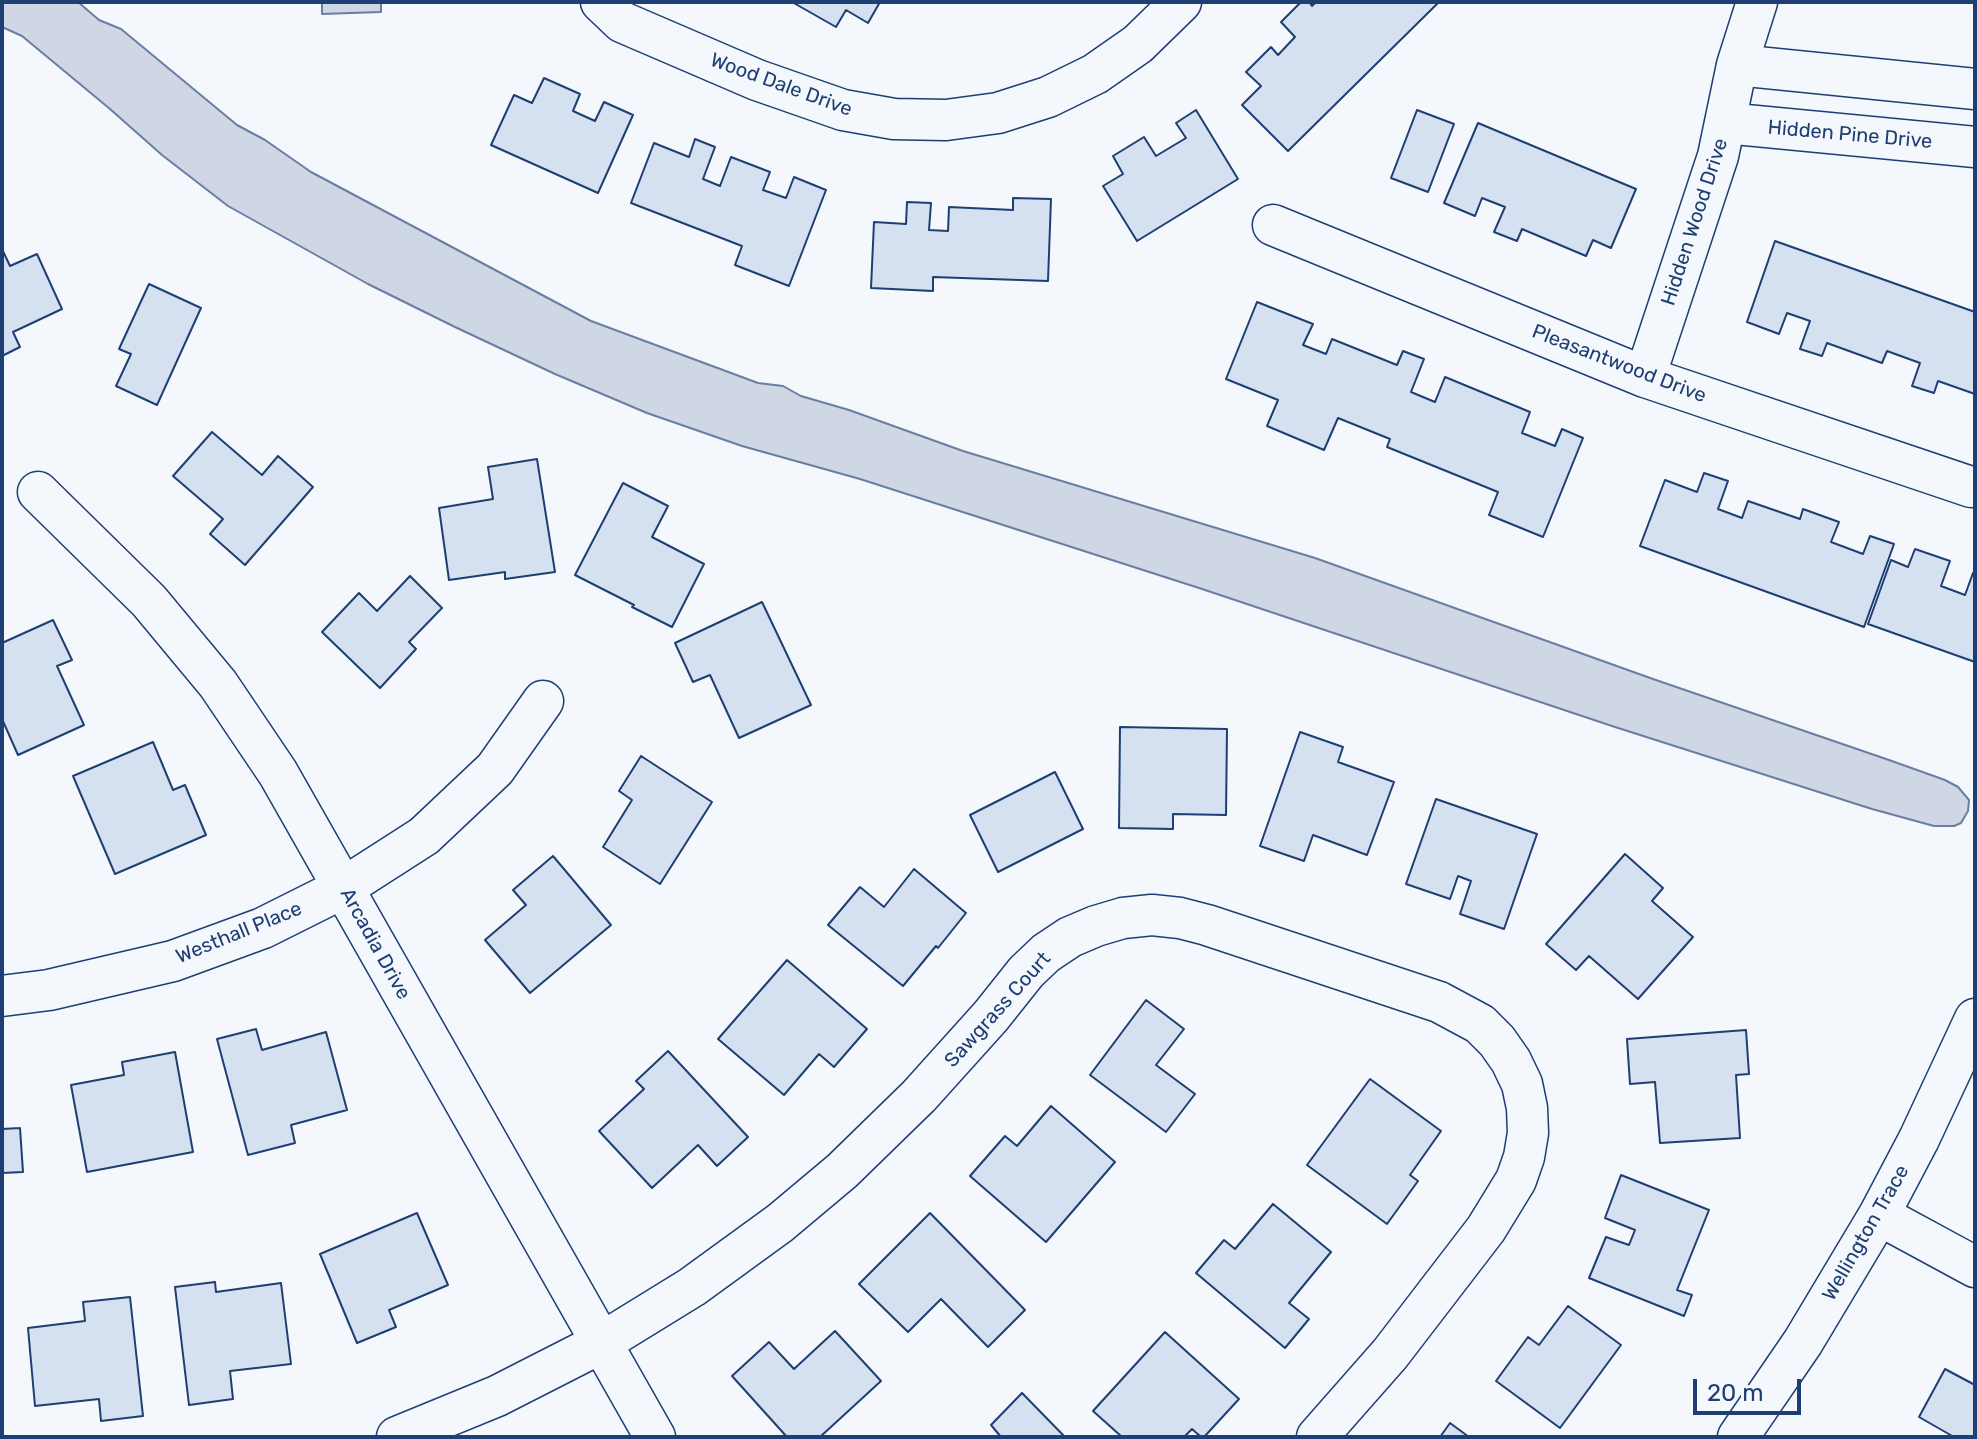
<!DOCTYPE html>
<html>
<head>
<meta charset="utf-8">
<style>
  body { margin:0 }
  #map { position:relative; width:1977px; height:1439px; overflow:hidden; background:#f4f7fb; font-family:Rubik,sans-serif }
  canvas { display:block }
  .frame { position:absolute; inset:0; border:4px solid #1d3f73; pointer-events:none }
  .scale { position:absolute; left:1693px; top:1379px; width:108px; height:36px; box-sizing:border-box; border:4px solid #1d3f73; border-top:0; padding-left:10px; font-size:24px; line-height:28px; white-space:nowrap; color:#1d3f73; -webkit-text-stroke:6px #f4f7fb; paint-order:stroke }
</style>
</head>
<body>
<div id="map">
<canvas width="1977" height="1439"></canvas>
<div class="frame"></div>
<div class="scale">20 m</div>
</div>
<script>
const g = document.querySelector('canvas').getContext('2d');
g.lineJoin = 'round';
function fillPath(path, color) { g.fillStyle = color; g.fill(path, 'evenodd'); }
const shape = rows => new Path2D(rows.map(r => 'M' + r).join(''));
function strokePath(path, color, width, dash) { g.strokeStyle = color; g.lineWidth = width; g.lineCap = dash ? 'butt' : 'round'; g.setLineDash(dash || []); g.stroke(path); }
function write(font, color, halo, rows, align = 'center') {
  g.font = font + ' Rubik,sans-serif'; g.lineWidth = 6; g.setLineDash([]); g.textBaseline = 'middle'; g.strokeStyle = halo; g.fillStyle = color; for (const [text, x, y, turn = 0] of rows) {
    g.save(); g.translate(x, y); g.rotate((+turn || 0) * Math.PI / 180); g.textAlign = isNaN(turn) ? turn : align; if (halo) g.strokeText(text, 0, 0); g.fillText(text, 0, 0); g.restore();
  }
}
const water = shape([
  [2,2,78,2,99,20,121,29,237,125,265,140,311,172,591,321,758,383,783,386,801,396,849,410,963,451,1315,558,1653,679,1889,760,1945,780,1958,787,1969,800,1968,811,1961,823,1954,826,1934,826,1872,809,1615,727,1199,588,860,479,742,446,647,413,555,374,455,327,368,284,228,206,162,155,110,109,22,36,2,27,2,2],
  [322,2,381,2,381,12,322,14,322,2]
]);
fillPath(water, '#cfd7e4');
strokePath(water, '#687fa3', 2);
const building = shape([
  [792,2,880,2,868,23,846,10,836,27,792,2],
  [1301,2,1309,2,1312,6,1316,2,1439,2,1288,151,1242,105,1261,86,1246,72,1271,47,1278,55,1295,37,1281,22,1301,2],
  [544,78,580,94,573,111,595,121,604,102,633,115,598,193,491,145,514,95,532,103,544,78],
  [1196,110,1238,179,1137,241,1103,186,1123,174,1113,156,1144,137,1156,156,1186,138,1176,123,1196,110],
  [1417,110,1454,124,1428,192,1391,178,1417,110],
  [1478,123,1636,189,1611,248,1593,240,1586,256,1522,229,1517,241,1494,232,1505,207,1482,198,1475,216,1444,203,1478,123],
  [695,139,715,147,703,179,720,186,731,157,770,172,763,190,786,198,794,177,826,190,789,286,735,265,742,246,631,203,654,143,689,157,695,139],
  [1013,198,1051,199,1048,281,933,277,933,291,871,288,874,222,906,224,907,202,931,203,929,230,948,231,949,207,1013,210,1013,198],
  [1775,241,1975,312,1975,394,1938,381,1934,393,1912,386,1920,363,1887,351,1882,363,1827,343,1822,356,1800,349,1810,321,1787,313,1779,334,1747,322,1775,241],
  [2,249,10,266,37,254,62,309,13,332,20,347,2,356,2,249],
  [149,284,201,308,157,405,116,386,131,354,119,349,149,284],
  [1257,302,1313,324,1303,345,1326,354,1332,339,1397,365,1403,351,1424,359,1411,392,1435,402,1445,377,1530,412,1522,433,1555,446,1562,429,1583,438,1543,537,1489,515,1498,492,1387,447,1390,439,1338,418,1324,450,1267,426,1278,400,1226,379,1257,302],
  [212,432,262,475,278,456,313,487,245,565,210,534,223,519,173,476,212,432],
  [537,459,555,572,505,579,505,572,449,580,439,508,493,499,488,467,537,459],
  [1704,473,1728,481,1718,509,1742,518,1748,501,1800,519,1803,509,1839,522,1831,542,1863,554,1870,536,1894,544,1864,627,1640,546,1665,480,1697,492,1704,473],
  [623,483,668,506,652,537,704,564,672,627,632,607,634,605,575,575,623,483],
  [1915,549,1950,561,1941,586,1965,595,1973,573,1975,574,1975,662,1868,624,1891,560,1908,567,1915,549],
  [410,576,442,608,409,642,416,649,380,688,322,632,359,593,377,611,410,576],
  [762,602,811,705,739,738,710,675,693,682,675,643,762,602],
  [53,620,72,660,57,666,84,725,18,755,2,719,2,643,53,620],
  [1120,727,1227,729,1226,815,1173,814,1173,829,1119,828,1120,727],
  [1300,732,1343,747,1338,762,1394,782,1367,855,1313,835,1304,861,1260,846,1300,732],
  [153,742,173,790,185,785,206,835,115,874,73,776,153,742],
  [641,756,712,802,660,884,603,847,632,800,619,791,641,756],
  [1055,772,1083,829,998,872,970,815,1055,772],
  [1436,799,1537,834,1504,929,1460,914,1471,881,1458,876,1450,899,1406,884,1436,799],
  [1625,854,1663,888,1652,901,1693,937,1638,999,1589,956,1576,970,1546,944,1625,854],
  [553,856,611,925,530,993,485,940,526,905,513,890,553,856],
  [914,869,966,913,938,948,936,946,903,986,828,925,860,887,884,907,914,869],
  [787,960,867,1029,834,1067,819,1054,784,1095,718,1039,787,960],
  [1146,1000,1184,1029,1156,1065,1195,1094,1166,1132,1090,1075,1146,1000],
  [256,1029,262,1050,326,1032,347,1110,291,1125,295,1143,248,1155,217,1039,256,1029],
  [1746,1030,1749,1074,1736,1075,1740,1138,1660,1143,1655,1082,1630,1084,1627,1039,1746,1030],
  [668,1051,748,1137,717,1166,698,1145,652,1188,599,1131,644,1089,636,1081,668,1051],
  [175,1052,193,1152,87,1172,71,1085,124,1075,122,1062,175,1052],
  [1370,1079,1441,1131,1410,1175,1418,1181,1387,1224,1307,1165,1370,1079],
  [1051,1106,1115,1162,1046,1242,970,1176,1005,1136,1017,1146,1051,1106],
  [20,1128,23,1172,2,1173,2,1129,20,1128],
  [1621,1175,1709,1210,1677,1290,1692,1295,1684,1316,1589,1278,1606,1237,1629,1245,1635,1230,1605,1218,1621,1175],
  [1273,1204,1331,1252,1289,1303,1309,1319,1285,1348,1196,1273,1224,1240,1235,1249,1273,1204],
  [417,1213,448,1285,389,1310,396,1327,357,1343,320,1254,417,1213],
  [930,1213,1025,1310,988,1347,941,1299,908,1332,859,1284,930,1213],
  [215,1282,216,1292,281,1283,291,1364,230,1371,233,1399,189,1405,175,1287,215,1282],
  [130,1297,143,1416,101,1421,99,1399,35,1406,28,1328,85,1321,83,1302,130,1297],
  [1568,1306,1621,1345,1560,1428,1496,1381,1528,1337,1539,1345,1568,1306],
  [835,1331,881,1381,820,1437,787,1437,732,1376,769,1342,794,1369,835,1331],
  [1165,1332,1239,1399,1204,1437,1201,1437,1192,1429,1184,1437,1122,1437,1093,1411,1165,1332],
  [1945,1369,1975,1385,1975,1437,1954,1437,1919,1417,1945,1369],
  [1022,1393,1065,1437,1001,1437,991,1425,1022,1393],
  [1450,1423,1469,1437,1440,1437,1450,1423]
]);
fillPath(building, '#d5e0f0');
strokePath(building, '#1d3f73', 2);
const minor = shape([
  [601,2,622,22,757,80,843,110,894,119,946,120,998,113,1048,97,1095,74,1138,44,1181,2],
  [1737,65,1975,89],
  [1725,123,1975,147],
  [1273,225,1645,377,1971,487],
  [1645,377,1718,156,1737,65,1757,2],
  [38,492,149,601,218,684,278,773,655,1437],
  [2,996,49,990,173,961,263,928,343,888,424,836,495,769,543,701],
  [1879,1215,1975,1267],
  [397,1437,497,1396,601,1343,692,1287,780,1223,842,1171,919,1096,991,1016,1026,972,1046,953,1070,937,1096,926,1123,918,1152,915,1180,918,1207,925,1439,1002,1480,1024,1497,1041,1511,1061,1522,1084,1527,1108,1528,1133,1524,1157,1516,1180,1486,1229,1390,1354,1317,1437],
  [1738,1437,1803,1342,1879,1215,1919,1139,1975,1019]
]);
strokePath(minor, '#1d3f73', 43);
strokePath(minor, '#f4f7fb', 40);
write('20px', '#1d3f73', '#f4f7fb', [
  ["Wood Dale Drive",781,85,20],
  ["Hidden Pine Drive",1850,135,5],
  ["Hidden Wood Drive",1695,222,-72],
  ["Pleasantwood Drive",1619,364,21],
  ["Westhall Place",239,933,-22],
  ["Arcadia Drive",375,944,61],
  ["Sawgrass Court",998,1010,-48],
  ["Wellington Trace",1866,1233,-60]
]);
</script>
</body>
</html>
